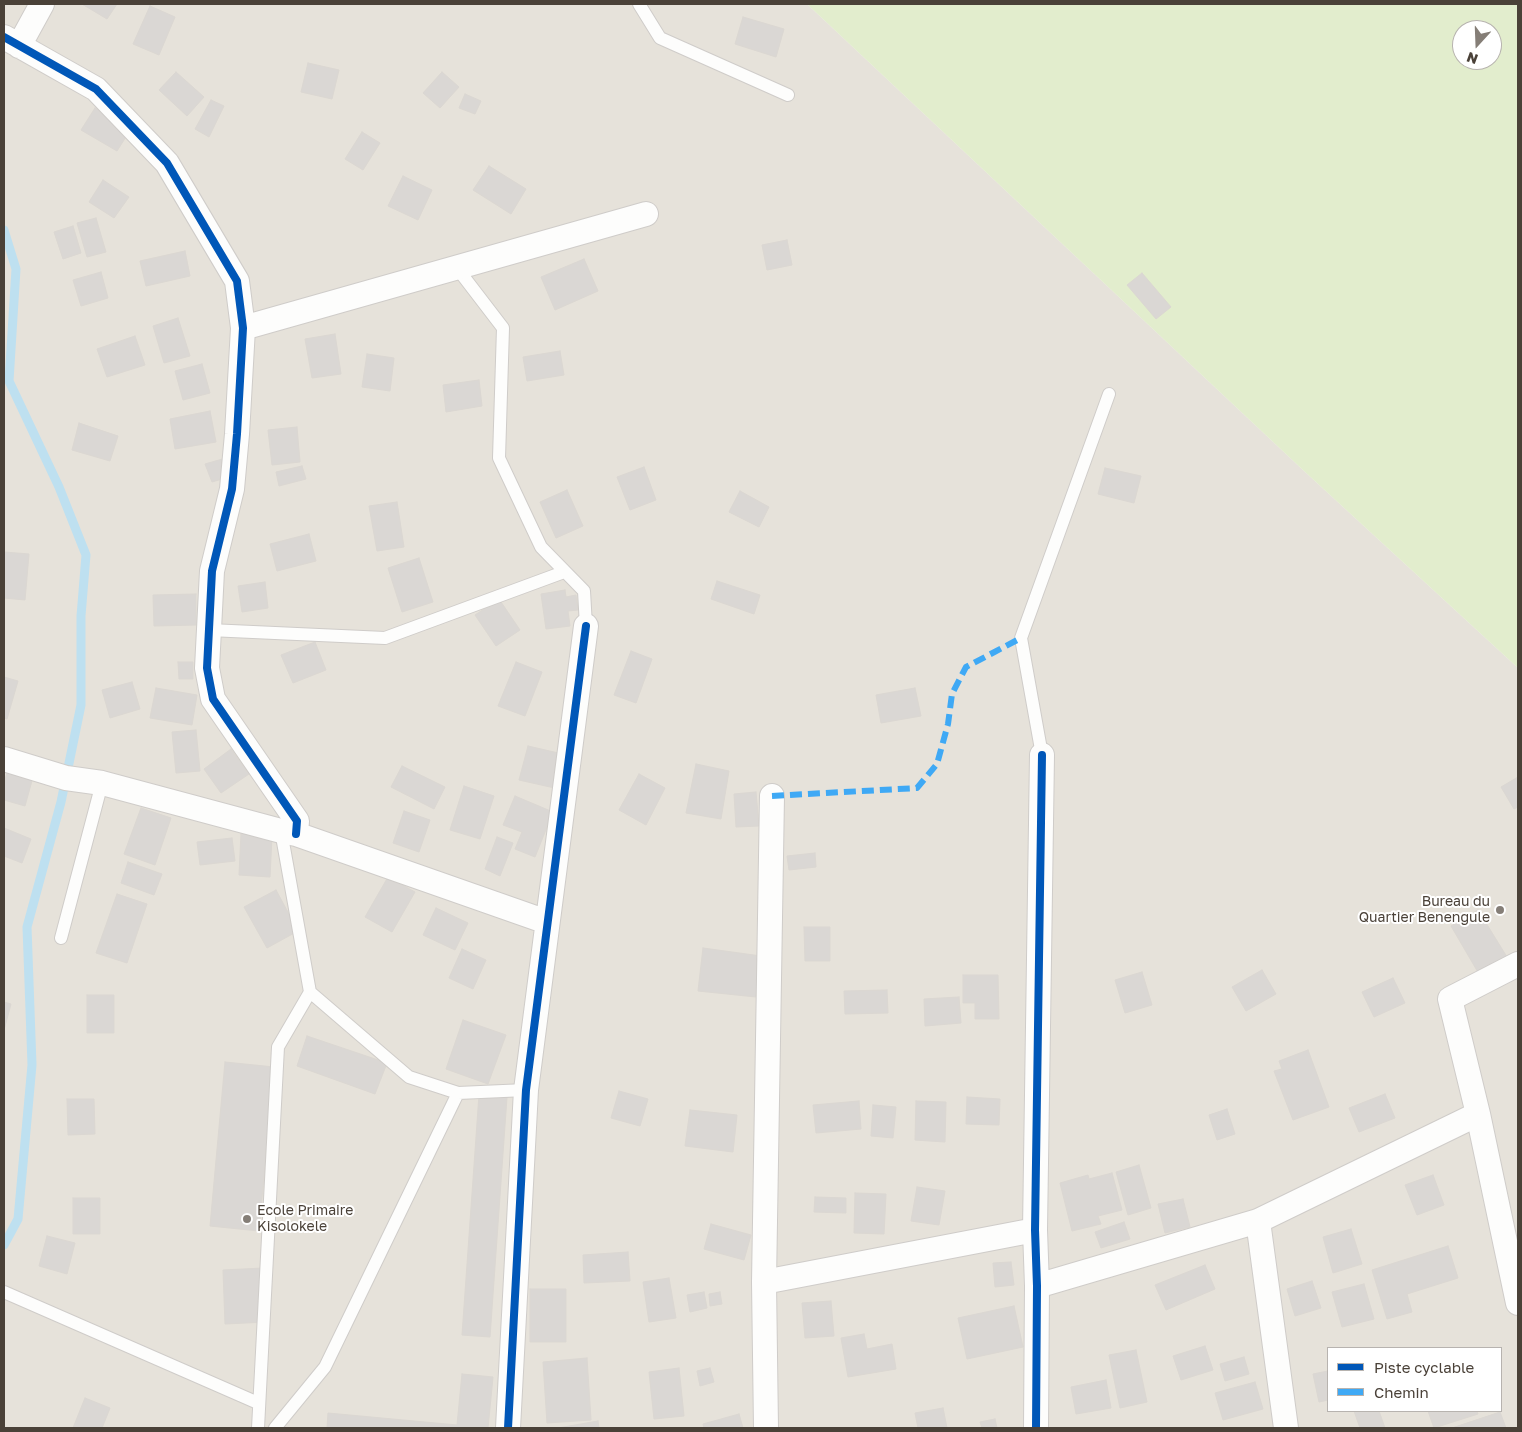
<!DOCTYPE html>
<html>
<head>
<meta charset="utf-8">
<style>
  body { margin:0 }
  #map { position:relative; width:1522px; height:1432px; overflow:hidden; background:#f2f0ed; font-family:"Golos Text",sans-serif }
  canvas { display:block }
  .frame { position:absolute; inset:0; border:5px solid #4a4138; pointer-events:none }
  .legend { position:absolute; left:1327px; top:1347px; width:175px; height:65px; box-sizing:border-box; background:#fff; border:1px solid #b7b3af; margin:0; padding:6px 9px; list-style:none; font-size:15px; color:#4a4138 }
  .legend li { display:flex; align-items:center; gap:10px; height:25px }
  .legend b { width:25px; border:1px solid #b7b3af }
  .north { position:absolute; left:1452px; top:20px; width:50px; height:50px; box-sizing:border-box; background:#fff; border:1px solid #b7b3af; border-radius:50%; rotate:200deg; font-size:14px; font-weight:700; line-height:20px; text-align:center; color:#4a4138 }
  .north::after { content:''; display:block; margin:auto; width:18px; height:22px; background:#857e77; clip-path:polygon(50% 0,100% 100%,50% 72%,0 100%) }
</style>
</head>
<body>
<div id="map">
<canvas width="1522" height="1432"></canvas>
<div class="frame"></div>
<ul class="legend">
<li><b style="height:6px;background:#0057b8"></b>Piste cyclable</li>
<li><b style="height:6px;background:#3fa9f5"></b>Chemin</li>
</ul>
<div class="north">N</div>
</div>
<script>
const g = document.querySelector('canvas').getContext('2d');
g.lineJoin = 'round';
function fillPath(path, color) { g.fillStyle = color; g.fill(path, 'evenodd'); }
const shape = rows => new Path2D(rows.map(r => 'M' + r).join(''));
function strokePath(path, color, width, dash) { g.strokeStyle = color; g.lineWidth = width; g.lineCap = dash ? 'butt' : 'round'; g.setLineDash(dash || []); g.stroke(path); }
function write(font, color, halo, rows, align = 'center') {
  g.font = font + ' "Golos Text",sans-serif'; g.lineWidth = 4; g.setLineDash([]); g.textBaseline = 'middle'; g.strokeStyle = halo; g.fillStyle = color; for (const [text, x, y, turn = 0] of rows) {
    g.save(); g.translate(x, y); g.rotate((+turn || 0) * Math.PI / 180); g.textAlign = isNaN(turn) ? turn : align; if (halo) g.strokeText(text, 0, 0); g.fillText(text, 0, 0); g.restore();
  }
}
fillPath(shape([
  [4,4,807,4,1304,471,1518,668,1518,1428,4,1428],
  [1328,1348,1501,1348,1501,1411,1328,1411]
]), '#e6e2da');
fillPath(shape([
  [807,4,1518,4,1518,668,1304,471],
  [1462,30,1492,30,1492,60,1462,60]
]), '#e2edcd');
strokePath(shape([
  [4,230,16,269,9,381,59,487,86,555,81,616,81,705,61,802,27,927,32,1065,18,1219,4,1245]
]), '#bee0f0', 9);
const building = shape([
  [82,4,117,4,107,19,82,4],
  [150,6,175,17,159,55,133,44,150,6],
  [743,17,784,29,776,57,735,44,743,17],
  [308,63,339,70,332,99,301,92,308,63],
  [176,72,204,97,187,116,159,90,176,72],
  [442,72,459,87,440,108,423,93,442,72],
  [465,94,481,101,475,114,459,108,465,94],
  [211,100,224,106,209,137,195,129,211,100],
  [95,108,131,129,117,151,81,130,95,108],
  [362,132,380,143,363,170,345,159,362,132],
  [489,166,526,189,511,214,473,190,489,166],
  [403,176,432,190,418,220,388,206,403,176],
  [103,180,129,197,114,218,89,202,103,180],
  [96,218,106,252,87,257,77,223,96,218],
  [73,226,81,253,63,259,54,232,73,226],
  [787,240,792,265,767,270,762,245,787,240],
  [185,251,190,276,146,286,140,261,185,251],
  [584,259,598,291,555,310,541,277,584,259],
  [101,272,108,298,81,306,73,280,101,272],
  [1142,273,1171,307,1156,319,1127,285,1142,273],
  [178,318,190,356,164,363,153,326,178,318],
  [335,334,341,374,312,378,305,339,335,334],
  [135,336,145,365,107,377,97,349,135,336],
  [560,351,564,375,527,381,523,357,560,351],
  [367,354,394,358,390,391,362,387,367,354],
  [202,364,210,393,183,400,175,371,202,364],
  [479,380,482,406,446,412,443,385,479,380],
  [210,411,216,442,175,449,170,419,210,411],
  [79,423,118,436,110,461,72,450,79,423],
  [297,427,300,462,272,465,268,430,297,427],
  [226,458,232,476,212,482,205,464,226,458],
  [302,466,306,479,279,486,276,472,302,466],
  [644,467,656,500,630,510,617,477,644,467],
  [1105,468,1141,476,1134,503,1098,494,1105,468],
  [567,490,583,526,556,538,540,502,567,490],
  [740,491,769,507,759,527,729,512,740,491],
  [397,502,404,547,377,551,369,506,397,502],
  [309,534,316,561,277,571,270,544,309,534],
  [4,552,29,554,25,600,4,598,4,552],
  [419,558,433,602,402,612,388,568,419,558],
  [717,581,760,595,754,614,711,599,717,581],
  [265,582,268,608,242,612,238,586,265,582],
  [565,590,566,597,576,595,578,610,568,611,570,626,546,629,541,594,565,590],
  [196,594,196,625,154,626,153,595,196,594],
  [499,599,520,630,496,646,475,615,499,599],
  [315,642,326,670,293,683,281,655,315,642],
  [631,651,652,659,636,703,614,695,631,651],
  [178,662,193,662,193,679,179,679,178,662],
  [516,662,542,672,525,716,498,706,516,662],
  [4,677,18,681,7,719,4,718,4,677],
  [132,682,140,709,110,718,102,690,132,682],
  [156,688,197,695,192,725,150,718,156,688],
  [915,688,921,716,881,723,876,695,915,688],
  [196,730,200,771,176,773,172,732,196,730],
  [528,746,567,755,559,789,519,780,528,746],
  [231,749,249,774,221,793,204,769,231,749],
  [696,764,729,771,721,819,686,813,696,764],
  [402,766,445,787,434,809,391,787,402,766],
  [8,769,33,777,25,806,4,800,4,784,8,769],
  [639,774,665,788,646,825,619,810,639,774],
  [1518,777,1518,807,1514,809,1501,787,1518,777],
  [464,786,494,796,480,839,450,830,464,786],
  [756,792,759,826,736,827,734,794,756,792],
  [515,796,553,812,535,857,515,849,522,832,503,825,515,796],
  [141,808,171,818,155,865,124,854,141,808],
  [404,811,430,820,419,852,393,843,404,811],
  [4,828,31,839,22,863,4,856,4,828],
  [241,834,272,836,270,877,239,875,241,834],
  [497,837,513,843,500,876,485,869,497,837],
  [232,838,235,861,200,865,197,842,232,838],
  [815,853,816,867,789,870,787,856,815,853],
  [128,862,162,874,154,895,121,883,128,862],
  [388,877,415,892,392,932,365,917,388,877],
  [276,890,298,931,267,948,244,907,276,890],
  [117,894,147,904,127,963,96,953,117,894],
  [436,908,468,923,455,950,423,935,436,908],
  [1478,910,1507,957,1479,974,1451,926,1478,910],
  [804,927,830,927,830,961,805,961,804,927],
  [703,948,761,956,756,997,698,991,703,948],
  [462,949,486,960,473,989,449,978,462,949],
  [1262,970,1276,994,1246,1011,1232,987,1262,970],
  [1142,972,1152,1005,1125,1013,1115,980,1142,972],
  [963,975,998,975,999,1019,975,1019,975,1003,963,1003,963,975],
  [1393,978,1405,1003,1374,1017,1362,992,1393,978],
  [887,990,888,1013,845,1014,844,991,887,990],
  [87,995,114,995,114,1033,87,1033,87,995],
  [959,997,961,1023,925,1026,924,999,959,997],
  [4,1002,11,1004,4,1030,4,1002],
  [463,1020,506,1035,488,1084,446,1069,463,1020],
  [307,1036,387,1063,375,1094,297,1066,307,1036],
  [1308,1050,1329,1107,1293,1120,1274,1071,1282,1069,1279,1061,1308,1050],
  [225,1062,274,1067,259,1231,210,1226,225,1062],
  [619,1091,648,1099,640,1126,611,1118,619,1091],
  [1385,1094,1395,1118,1359,1132,1349,1108,1385,1094],
  [479,1095,507,1097,490,1337,462,1335,479,1095],
  [967,1097,1000,1099,999,1125,966,1124,967,1097],
  [67,1099,94,1099,95,1134,68,1135,67,1099],
  [859,1101,861,1129,816,1133,813,1105,859,1101],
  [916,1101,946,1102,945,1142,915,1140,916,1101],
  [873,1105,896,1107,893,1138,871,1136,873,1105],
  [1227,1109,1235,1134,1217,1140,1209,1115,1227,1109],
  [690,1110,737,1115,733,1152,685,1146,690,1110],
  [1139,1165,1151,1208,1128,1215,1116,1172,1139,1165],
  [1112,1173,1122,1210,1098,1216,1101,1224,1072,1231,1060,1183,1088,1175,1089,1179,1112,1173],
  [1433,1175,1444,1205,1417,1215,1405,1185,1433,1175],
  [917,1187,945,1191,939,1225,911,1221,917,1187],
  [855,1193,886,1194,884,1234,854,1233,855,1193],
  [815,1197,846,1198,846,1213,814,1212,815,1197],
  [73,1198,100,1198,100,1234,73,1234,73,1198],
  [1183,1199,1190,1227,1165,1233,1158,1204,1183,1199],
  [1124,1222,1130,1239,1101,1248,1095,1232,1124,1222],
  [711,1224,751,1235,744,1260,704,1249,711,1224],
  [1351,1229,1362,1264,1333,1273,1323,1237,1351,1229],
  [47,1236,75,1243,67,1274,39,1266,47,1236],
  [1448,1246,1458,1278,1407,1294,1412,1312,1387,1319,1372,1270,1448,1246],
  [628,1252,630,1281,584,1283,583,1255,628,1252],
  [1011,1262,1014,1285,995,1287,993,1263,1011,1262],
  [1205,1265,1215,1289,1166,1310,1155,1285,1205,1265],
  [264,1268,266,1322,225,1324,223,1270,264,1268],
  [669,1278,676,1318,649,1322,643,1282,669,1278],
  [1312,1281,1321,1308,1295,1316,1287,1289,1312,1281],
  [1364,1284,1374,1319,1342,1327,1332,1292,1364,1284],
  [530,1289,566,1289,566,1342,530,1342,530,1289],
  [704,1292,707,1308,690,1312,687,1295,704,1292],
  [720,1292,722,1304,710,1306,709,1294,720,1292],
  [831,1301,834,1336,805,1338,802,1303,831,1301],
  [1014,1306,1023,1347,967,1359,958,1318,1014,1306],
  [864,1334,867,1349,892,1344,896,1369,848,1377,841,1338,864,1334],
  [1205,1346,1213,1370,1181,1380,1173,1356,1205,1346],
  [1136,1350,1147,1402,1120,1408,1109,1355,1136,1350],
  [1244,1357,1249,1374,1225,1381,1220,1364,1244,1357],
  [587,1358,591,1420,547,1423,543,1362,587,1358],
  [679,1368,684,1416,654,1419,649,1372,679,1368],
  [710,1368,714,1382,700,1386,697,1371,710,1368],
  [1328,1371,1328,1400,1319,1402,1313,1374,1328,1371],
  [462,1374,493,1377,488,1428,327,1428,328,1413,457,1425,462,1374],
  [1106,1380,1111,1408,1076,1414,1071,1387,1106,1380],
  [1255,1382,1263,1409,1223,1420,1215,1393,1255,1382],
  [85,1398,110,1408,102,1428,73,1428,85,1398],
  [943,1408,947,1428,918,1428,915,1413,943,1408],
  [1354,1411,1379,1411,1385,1428,1360,1428,1354,1411],
  [1428,1411,1477,1411,1478,1414,1434,1428,1428,1411],
  [1500,1412,1506,1428,1452,1428,1500,1412],
  [739,1414,743,1428,704,1428,703,1424,739,1414],
  [995,1419,997,1428,982,1428,980,1422,995,1419],
  [598,1421,599,1428,558,1428,598,1421]
]);
fillPath(building, '#dad7d4');
strokePath(building, '#dbd7d2', 1);
const lane = shape([
  [639,4,660,38,788,95],
  [457,268,503,328,499,458,541,547,584,591,586,626],
  [209,630,385,638,564,572],
  [1042,755,1021,638,1109,394],
  [281,831,310,992,409,1077,458,1093,526,1090],
  [61,938,102,783],
  [4,1292,258,1403],
  [258,1428,278,1047,310,992],
  [275,1428,325,1367,458,1093]
]);
const street = shape([
  [4,37,96,89,167,163,237,281,243,328,237,434,232,489,212,571,207,668,213,699,297,821,296,834],
  [19,46,42,4],
  [243,328,646,214],
  [4,759,66,778,102,783,281,831,296,834,547,922],
  [1518,964,1450,999,1478,1114,1518,1303],
  [1258,1221,1286,1428],
  [764,1282,1035,1230],
  [1037,1286,1258,1221,1478,1114],
  [508,1428,526,1090,586,626],
  [766,1428,764,1282,772,796],
  [1036,1428,1037,1286,1035,1230,1042,755]
]);
strokePath(lane, '#cfccc9', 14);
strokePath(street, '#cfccc9', 26);
strokePath(lane, '#fdfdfc', 12);
strokePath(street, '#fdfdfc', 24);
strokePath(shape([
  [772,796,917,788,937,764,948,724,952,694,966,667,1021,638]
]), '#3fa9f5', 6, [12, 6]);
strokePath(shape([
  [4,37,96,89,167,163,237,281,243,328,237,434,232,489,212,571,207,668,213,699,297,821,296,834],
  [508,1428,526,1090,586,626],
  [1036,1428,1037,1286,1035,1230,1042,755]
]), '#0057b8', 8);
for (const [x, y, r, color] of [
  [1500,910,5,"#857e77"],
  [247,1219,5,"#857e77"]
]) { const dot = new Path2D(); dot.arc(x, y, r, 0, 2 * Math.PI); g.fillStyle = color; g.fill(dot); strokePath(dot, '#fff', 2); }
write('14px', '#4a4138', '#fff', [
  ["Bureau du",1490,902],
  ["Quartier Benengule",1490,918],
  ["Ecole Primaire",257,1211,"left"],
  ["Kisolokele",257,1227,"left"]
], 'right');
</script>
</body>
</html>
